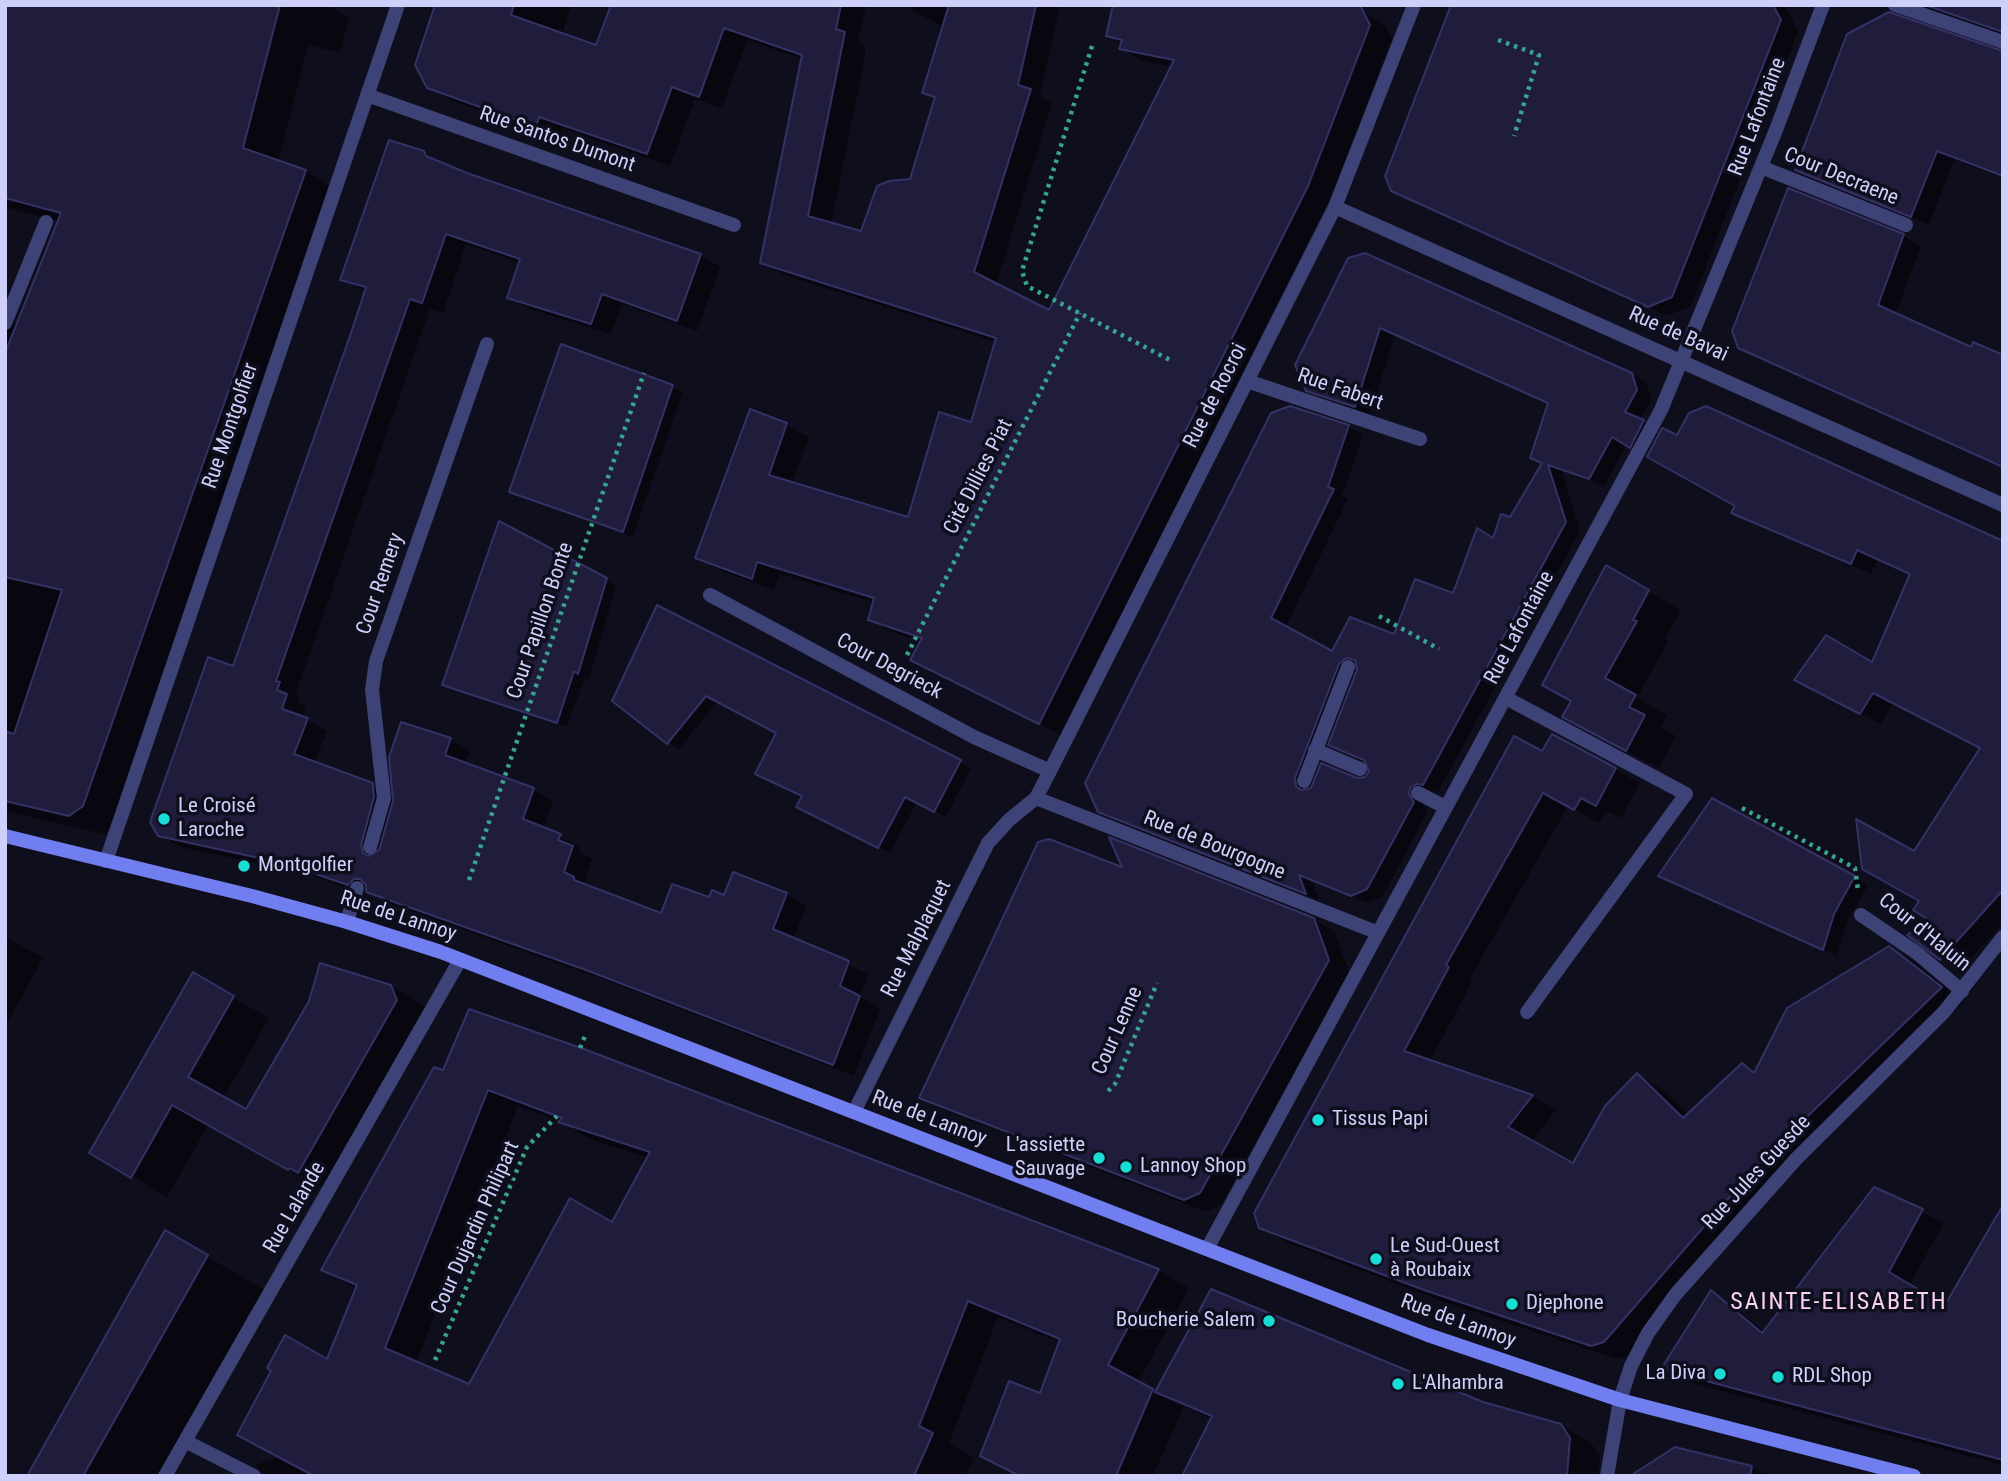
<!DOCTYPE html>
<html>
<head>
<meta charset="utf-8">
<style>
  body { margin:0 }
  #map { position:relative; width:2008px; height:1481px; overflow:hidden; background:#0f0e1d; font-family:"Roboto Condensed",sans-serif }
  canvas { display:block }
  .frame { position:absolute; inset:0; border:7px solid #cfd0fa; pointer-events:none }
</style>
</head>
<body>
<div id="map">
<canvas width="2008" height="1481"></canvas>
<div class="frame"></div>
</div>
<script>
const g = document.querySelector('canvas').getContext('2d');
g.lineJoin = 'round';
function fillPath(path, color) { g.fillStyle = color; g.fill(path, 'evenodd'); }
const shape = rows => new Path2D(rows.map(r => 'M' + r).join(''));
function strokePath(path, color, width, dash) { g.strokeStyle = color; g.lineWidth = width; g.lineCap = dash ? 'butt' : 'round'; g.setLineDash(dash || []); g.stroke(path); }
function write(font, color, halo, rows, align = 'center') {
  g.font = font + ' "Roboto Condensed",sans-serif'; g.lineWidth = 7; g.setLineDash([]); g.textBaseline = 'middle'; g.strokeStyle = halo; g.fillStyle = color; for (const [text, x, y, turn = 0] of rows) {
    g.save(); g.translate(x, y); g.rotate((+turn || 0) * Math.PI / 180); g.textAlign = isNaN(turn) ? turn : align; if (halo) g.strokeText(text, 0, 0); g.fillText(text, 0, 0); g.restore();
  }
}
fillPath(shape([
  [5,5,328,5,349,18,340,53,308,45,278,162,305,171,339,191,117,825,104,834,5,811,5,320,16,326,60,222,5,207],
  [438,5,571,5,562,35,597,47,612,5,866,5,858,42,865,46,865,57,831,224,862,233,911,180,936,99,924,92,944,27,912,11,914,5,1060,5,1040,96,1052,103,996,285,1049,313,1172,67,1143,61,1121,48,1122,43,1108,35,1362,12,1385,25,1392,39,1330,198,1061,735,935,672,922,642,892,632,870,620,875,603,780,574,774,590,719,570,697,557,751,411,787,425,809,437,792,484,909,519,973,424,997,342,784,275,762,262,803,59,747,40,722,108,695,99,670,166,562,128,558,138,452,101,429,87],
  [1452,5,1786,7,1798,32,1690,307,1667,316,1393,190],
  [1918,5,2003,5,2003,34],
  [1888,12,1900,19,2003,52,2003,178,1954,160,1929,225,1797,169,1881,34],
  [423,153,444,166,700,255,720,267,697,331,622,304,611,334,529,309,509,297,520,263,466,244,443,313,430,309,296,693,299,695,297,702,306,707,303,718,327,731,314,764,372,784,395,797,450,740,470,751,465,764,533,790,553,801,543,829,580,847,578,851,592,859,583,884,662,915,725,897,734,874,787,894,807,906,793,939,868,974,860,997,880,1009,854,1076,608,981,388,903,371,893,366,895,308,874,180,847,160,835,234,668,367,292,342,279],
  [1789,191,1903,236,1921,246,1895,315,2003,364,2003,468,1740,347],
  [1350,260,1631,374,1647,383,1651,399,1640,420,1658,430,1645,455,1627,444,1604,486,1562,471,1580,531,1438,792,1433,791,1424,796,1423,804,1428,811,1382,897,1367,903,1312,881,1319,900,1115,820,1099,811,1348,427,1363,435,1342,496,1348,499,1285,628,1332,653,1395,636,1454,595,1511,519,1543,464,1533,458,1549,404,1395,335,1370,414,1323,398,1308,390],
  [1361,666,1330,744,1368,763,1370,775,1357,780,1309,788,1354,672],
  [562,346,683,392,633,537,511,491],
  [1734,512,2003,543,2003,923,1961,970,1941,958,1933,921,1921,901,1914,853,1982,749,1893,703,1881,724,1816,690,1873,665,1912,575,1878,559,1871,574],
  [1607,568,1681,610,1665,639,1668,641,1637,698,1667,715,1661,727,1676,736,1659,768,1597,735,1573,701],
  [606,580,616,586,589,679,585,676,567,727,444,684],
  [658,607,971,768,946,817,917,802,890,853,810,812,778,732,718,701,679,749,668,742],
  [1553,736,1640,783,1621,818,1606,811,1599,823,1568,806,1469,980,1472,982,1430,1061,1532,1096,1556,1110,1531,1142,1574,1165,1637,1075,1662,1089,1689,1115,1743,1065,1756,1073,1889,948,1914,962,1964,1002,1784,1176,1629,1355,1617,1359,1450,1304,1286,1242,1261,1227],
  [1712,800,1868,885,1847,922,1837,956,1674,883],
  [1125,870,1313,919,1335,932,1349,972,1221,1205,1206,1212,942,1109,921,1097],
  [5,937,43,958,5,1027],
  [193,974,269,1018,223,1099,247,1112,390,986,427,1007,325,1189,209,1124,167,1197,91,1152],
  [584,1051,1159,1271,1189,1288,1138,1383,1156,1393,1212,1291,1482,1403,1560,1425,1591,1443,1600,1456,1598,1476,1214,1476,1212,1419,1184,1406,1153,1476,1018,1476,982,1455,1041,1395,1061,1343,998,1317,949,1443,974,1458,965,1476,265,1476,255,1465,280,1457,328,1361,357,1289,323,1270,444,1073],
  [518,1106,562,1122,590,1139,649,1158,612,1224,470,1386,416,1363],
  [1875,1190,1944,1223,1909,1286,1945,1307,2003,1294,2003,1465,1684,1381,1663,1368,1711,1293,1732,1305,1765,1332],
  [166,1233,265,1290,161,1476,29,1476],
  [1676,1449,1776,1476,1652,1476]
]), '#0007');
const building = shape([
  [5,5,280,5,243,148,306,170,83,806,69,816,5,801,5,731,14,734,62,590,5,577,5,353,61,213,5,198,5,5],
  [435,5,514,5,511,15,596,45,611,5,841,5,836,29,845,32,808,216,861,231,877,186,889,181,910,179,935,97,922,93,949,5,1036,5,1018,85,1031,89,974,272,1049,310,1174,60,1119,49,1122,40,1106,36,1113,5,1360,5,1370,25,1308,186,1039,724,910,660,922,638,868,620,874,598,757,562,752,579,695,558,750,409,787,423,769,475,908,517,939,412,971,422,996,338,760,263,802,55,724,28,699,97,672,87,647,154,539,117,536,127,427,88,415,65,435,5],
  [1451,5,1773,5,1781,20,1672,297,1648,307,1391,191,1385,176,1451,5],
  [1925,5,2003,5,2003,32,1925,5],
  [1889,12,2003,51,2003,176,1937,151,1911,217,1795,170,1847,34,1889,12],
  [389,140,424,151,426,156,467,173,701,254,677,321,602,294,591,324,507,298,520,259,446,234,422,303,410,299,276,681,280,682,277,690,287,694,282,709,308,718,294,754,373,783,374,797,361,845,363,853,368,856,379,850,393,801,389,757,401,722,451,738,445,755,534,788,523,819,561,834,558,840,573,846,564,872,574,877,574,880,661,913,672,884,709,897,712,890,724,895,733,872,787,893,773,929,849,961,840,986,860,996,833,1065,586,970,366,892,366,885,360,879,354,879,348,885,286,864,158,836,150,822,208,657,233,666,351,333,366,287,340,280,389,140],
  [1788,188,1904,234,1878,305,1971,347,1973,342,2003,355,2003,467,1738,348,1732,331,1788,188],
  [1365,253,1632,373,1637,390,1625,412,1644,420,1630,448,1612,437,1589,479,1548,465,1566,522,1423,785,1417,784,1410,788,1409,794,1414,802,1367,889,1351,896,1299,875,1306,894,1098,812,1085,783,1271,413,1290,406,1349,425,1328,487,1334,489,1271,618,1332,651,1350,617,1394,634,1415,579,1453,593,1477,528,1493,538,1501,514,1510,517,1542,463,1530,458,1548,403,1380,328,1355,407,1306,391,1295,365,1348,258,1365,253],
  [1346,658,1355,660,1357,670,1328,745,1364,760,1369,772,1365,777,1357,778,1321,763,1311,788,1301,790,1296,786,1295,778,1339,664,1346,658],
  [561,344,673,385,623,532,509,492,561,344],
  [1706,406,2003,541,2003,890,1940,960,1907,935,1930,921,1913,910,1919,901,1862,869,1856,819,1914,851,1980,748,1873,693,1860,714,1794,680,1826,635,1872,662,1910,574,1857,550,1851,564,1731,513,1735,506,1647,457,1662,428,1677,435,1689,413,1706,406],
  [499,521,607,578,578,674,574,671,557,723,442,685,499,521],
  [1606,565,1649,590,1633,620,1637,621,1605,678,1636,695,1629,707,1645,715,1626,751,1562,717,1571,701,1542,685,1606,565],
  [657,605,961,760,934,812,905,797,878,848,796,807,802,796,755,774,776,733,706,696,667,744,612,701,657,605],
  [1552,734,1616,768,1596,806,1581,798,1574,810,1543,793,1446,965,1449,967,1404,1051,1533,1095,1508,1127,1573,1163,1605,1106,1637,1073,1683,1118,1742,1063,1754,1073,1787,1008,1889,946,1942,987,1760,1162,1604,1342,1591,1346,1424,1290,1259,1228,1254,1213,1514,736,1542,751,1552,734],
  [1712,798,1855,876,1834,914,1823,950,1658,876,1712,798],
  [1109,837,1314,918,1329,960,1200,1193,1184,1200,919,1098,1038,842,1049,839,1122,867,1109,837],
  [320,963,391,985,397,1000,298,1173,290,1168,288,1170,172,1105,131,1178,89,1153,193,972,234,996,188,1077,246,1109,309,1001,320,963],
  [469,1009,584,1049,1159,1269,1108,1365,1153,1389,1116,1476,1020,1476,980,1456,1009,1381,1040,1393,1060,1339,968,1301,919,1426,933,1433,914,1476,314,1476,237,1435,271,1371,267,1368,285,1335,327,1359,357,1285,321,1270,434,1067,443,1070,469,1009],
  [488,1090,562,1118,558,1122,650,1152,612,1222,570,1198,469,1384,385,1348,488,1090],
  [1874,1187,1923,1209,1889,1272,1945,1305,2003,1205,2003,1460,1661,1369,1711,1290,1762,1333,1874,1187],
  [165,1230,208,1255,83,1476,27,1476,165,1230],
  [1211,1289,1483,1402,1561,1424,1570,1438,1567,1476,1182,1476,1212,1416,1155,1392,1211,1289],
  [1675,1447,1752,1466,1750,1476,1630,1476,1675,1447]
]);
fillPath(building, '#1f1c3c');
strokePath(building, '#343165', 2);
strokePath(shape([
  [1498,40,1539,55,1514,136],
  [1092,46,1022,271,1027,286,1170,360],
  [1379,616,1439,649],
  [907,655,1080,313],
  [1742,808,1855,868,1858,890],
  [469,880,644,373],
  [580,1048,585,1036],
  [1108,1091,1115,1084,1157,983],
  [1077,1173,1082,1160],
  [435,1360,527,1147,557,1116]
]), '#3aa38f', 4.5, [3.5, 5]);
strokePath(shape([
  [1761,167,1906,225],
  [1506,698,1686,794,1527,1012],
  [1315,750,1360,769],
  [1304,781,1348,667],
  [1418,793,1445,807],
  [370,847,384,798,372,690,376,661,487,344],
  [1861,915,1917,953,1962,991],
  [347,922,357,888]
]), '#3e4377', 14);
strokePath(shape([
  [1895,5,2003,42],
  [367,95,734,225],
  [1335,207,2003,505],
  [5,323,46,222],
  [1247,381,1420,439],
  [710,595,974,737,1050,771],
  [1036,798,1376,932],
  [106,861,398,5],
  [854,1112,988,843,1009,820,1036,798,1050,771,1335,207,1414,5],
  [1207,1249,1661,410,1776,130,1823,5],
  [185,1441,254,1476],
  [165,1476,460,960],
  [1607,1476,1620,1400]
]), '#3e4377', 14);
strokePath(shape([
  [1620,1400,1631,1366,1648,1333,1675,1295,1796,1159,1944,1012,2003,937]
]), '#3e4377', 14);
strokePath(shape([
  [5,836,252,896,347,922,441,952,1428,1335,1620,1400,1914,1476]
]), '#717eef', 14);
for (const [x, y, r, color] of [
  [164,819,7,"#19dcd6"],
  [244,866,7,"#19dcd6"],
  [1318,1120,7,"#19dcd6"],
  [1099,1158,7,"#19dcd6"],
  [1126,1167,7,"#19dcd6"],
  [1376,1259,7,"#19dcd6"],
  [1512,1304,7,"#19dcd6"],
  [1269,1321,7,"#19dcd6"],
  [1720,1374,7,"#19dcd6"],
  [1778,1377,7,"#19dcd6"],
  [1398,1384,7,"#19dcd6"]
]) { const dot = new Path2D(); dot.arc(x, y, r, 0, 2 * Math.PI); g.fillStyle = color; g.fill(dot); strokePath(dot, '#0f0e1d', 2.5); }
write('21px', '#cfd0fa', '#0f0e1d', [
  ["Rue Lafontaine",1758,117,-69],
  ["Rue Santos Dumont",557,140,19],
  ["Cour Decraene",1841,177,22],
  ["Rue de Bavai",1678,335,24],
  ["Rue Fabert",1340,390,19],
  ["Rue de Rocroi",1216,396,-63],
  ["Rue Montgolfier",231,426,-71],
  ["Cité Dillies Piat",979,477,-63],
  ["Cour Remery",381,584,-71],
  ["Cour Papillon Bonte",541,621,-71],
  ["Rue Lafontaine",1520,628,-62],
  ["Cour Degrieck",889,667,28],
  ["Rue de Bourgogne",1214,846,22],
  ["Rue de Lannoy",398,917,18],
  ["Cour d'Haluin",1924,933,39],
  ["Rue Malplaquet",917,939,-63],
  ["Cour Lenne",1118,1031,-66],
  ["Rue de Lannoy",929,1119,21],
  ["Rue Jules Guesde",1757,1173,-47],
  ["Rue Lalande",295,1208,-60],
  ["Cour Dujardin Philipart",476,1228,-66],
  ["Rue de Lannoy",1458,1322,20]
]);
write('21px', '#cfd0fa', '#0f0e1d', [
  ["Le Croisé",178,807],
  ["Laroche",178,831],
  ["Montgolfier",258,866],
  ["Tissus Papi",1332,1120],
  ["L'assiette",1085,1146,"right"],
  ["Sauvage",1085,1170,"right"],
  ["Lannoy Shop",1140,1167],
  ["Le Sud-Ouest",1390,1247],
  ["à Roubaix",1390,1271],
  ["Djephone",1526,1304],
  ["Boucherie Salem",1255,1321,"right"],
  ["La Diva",1706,1374,"right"],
  ["RDL Shop",1792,1377],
  ["L'Alhambra",1412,1384]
], 'left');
g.letterSpacing = '2px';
write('24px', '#fad1f0', '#0f0e1d', [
  ["SAINTE-ELISABETH",1839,1303]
]);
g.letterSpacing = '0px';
</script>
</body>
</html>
